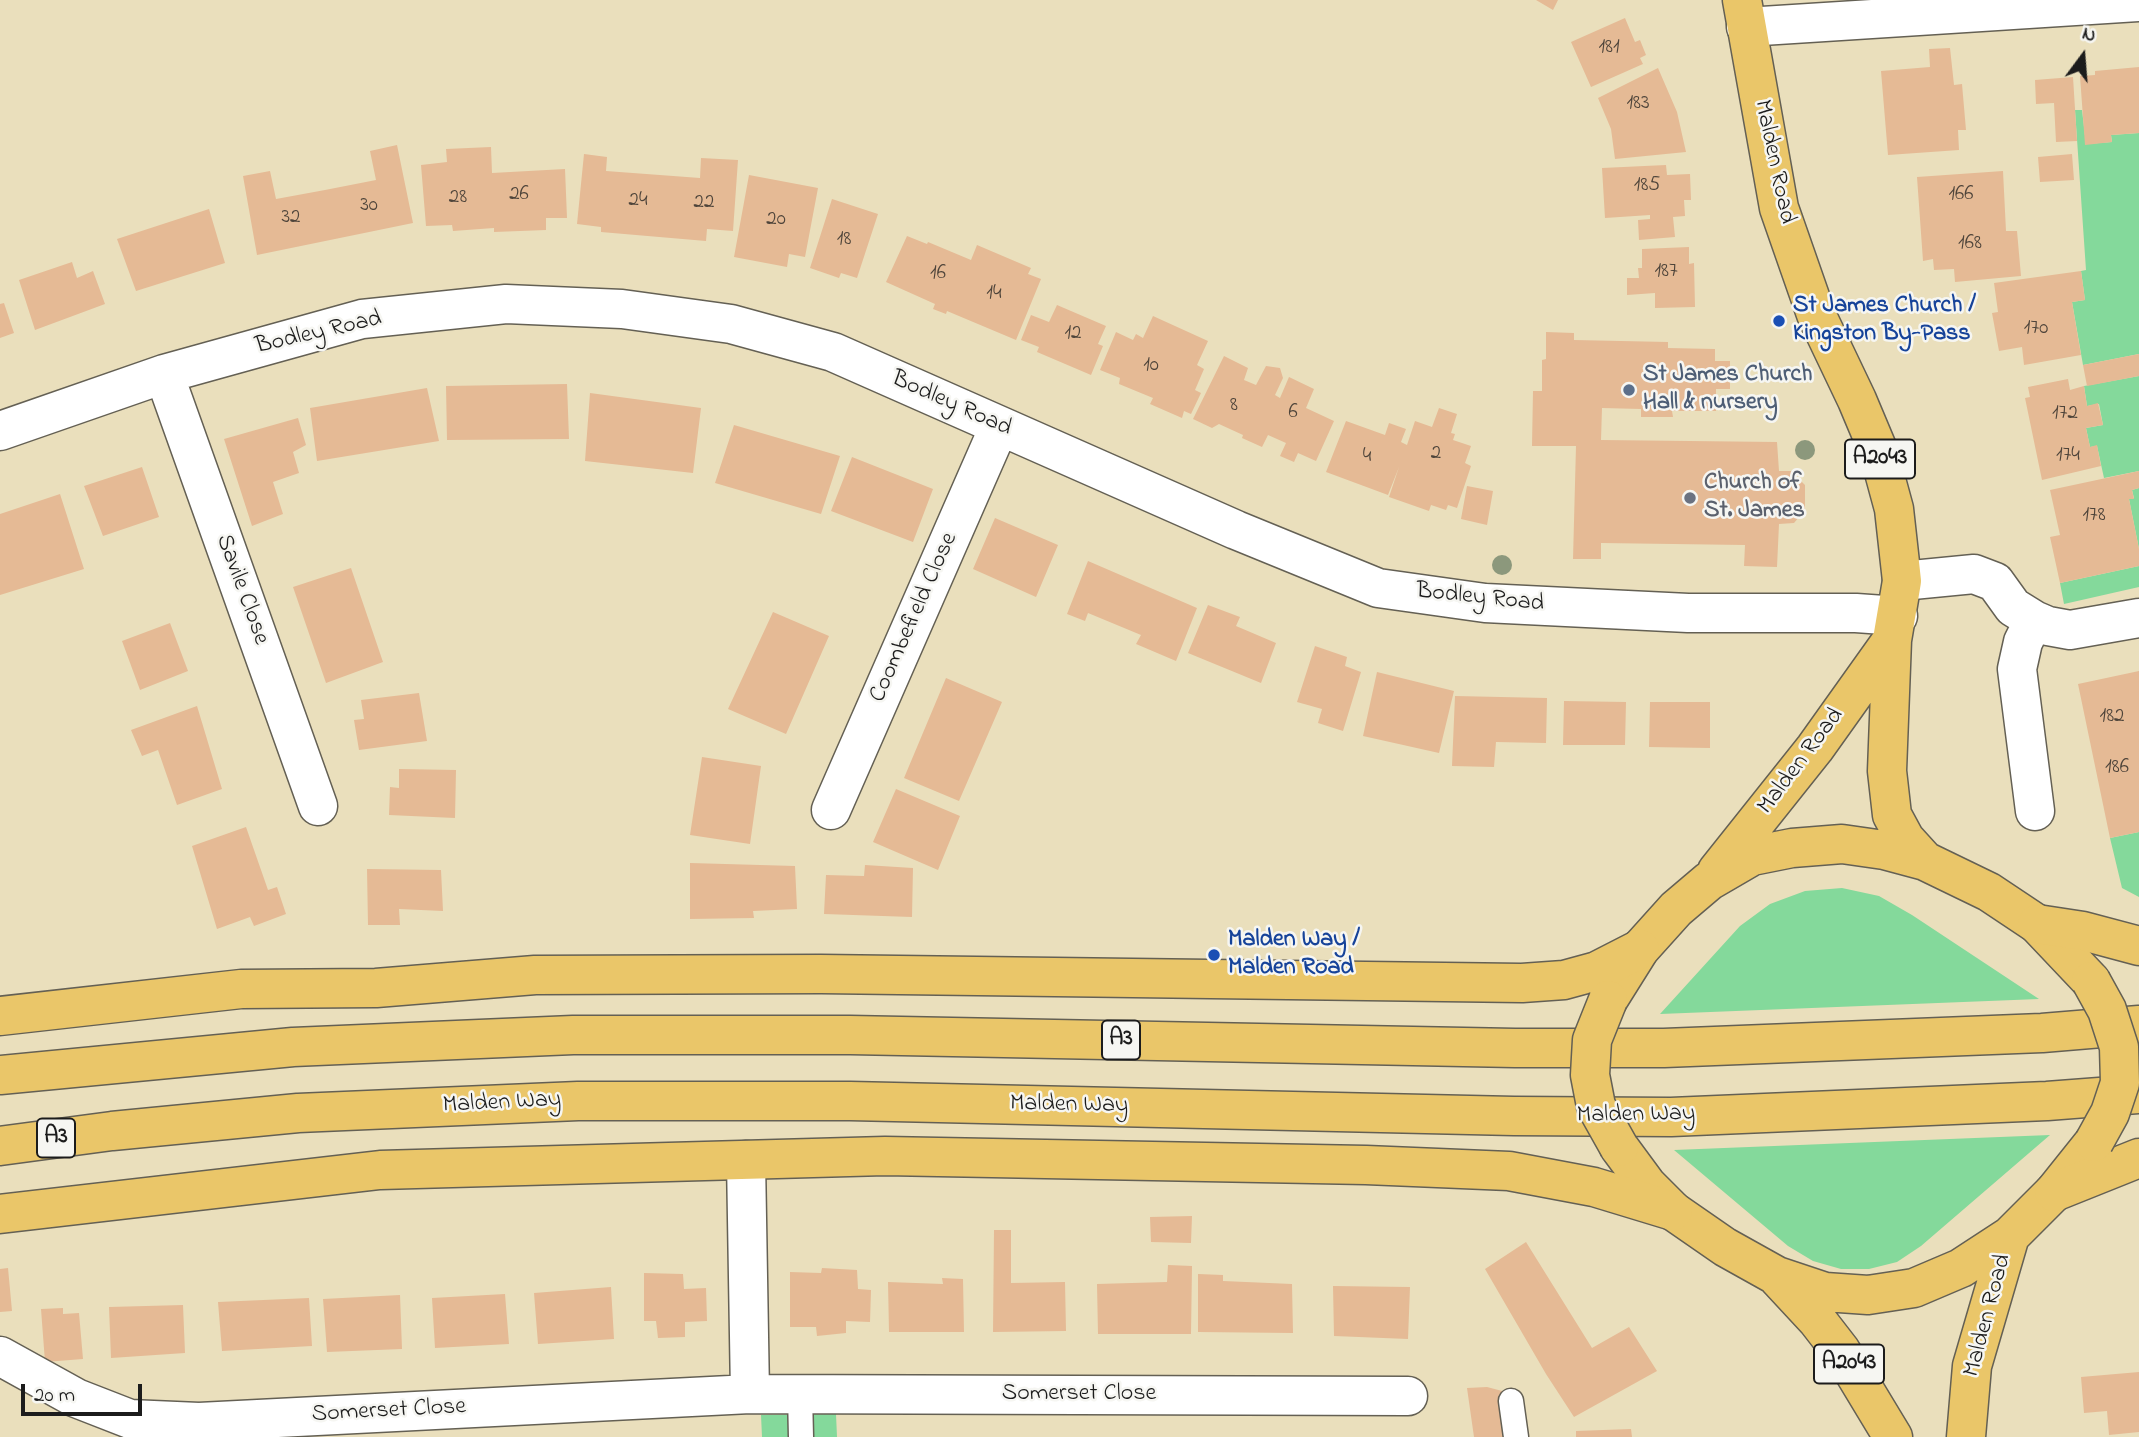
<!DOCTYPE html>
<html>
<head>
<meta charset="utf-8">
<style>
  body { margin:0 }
  #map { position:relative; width:2139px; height:1437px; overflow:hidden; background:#eadfbc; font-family:"Indie Flower",sans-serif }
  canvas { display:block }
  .north { position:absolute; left:2048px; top:21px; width:70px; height:70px; -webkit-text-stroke:5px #f6f6f2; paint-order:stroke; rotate:16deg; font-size:19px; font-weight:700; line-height:28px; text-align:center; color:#1c1c1c }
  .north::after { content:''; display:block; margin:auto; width:24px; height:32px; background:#1c1c1c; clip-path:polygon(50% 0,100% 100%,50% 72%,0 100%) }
  .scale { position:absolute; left:21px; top:1384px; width:121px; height:32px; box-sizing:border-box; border:4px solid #1c1c1c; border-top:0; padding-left:9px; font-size:21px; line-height:24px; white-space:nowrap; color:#1c1c1c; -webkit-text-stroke:5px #f6f6f2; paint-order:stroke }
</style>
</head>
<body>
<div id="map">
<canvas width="2139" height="1437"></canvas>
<div class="north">N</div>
<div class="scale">20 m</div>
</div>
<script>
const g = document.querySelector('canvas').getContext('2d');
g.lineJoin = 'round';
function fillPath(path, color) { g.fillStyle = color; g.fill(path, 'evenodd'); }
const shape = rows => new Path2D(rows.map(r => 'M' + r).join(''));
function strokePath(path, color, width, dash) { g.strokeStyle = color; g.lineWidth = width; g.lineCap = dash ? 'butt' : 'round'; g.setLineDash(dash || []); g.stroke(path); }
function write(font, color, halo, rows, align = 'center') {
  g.font = font + ' "Indie Flower",sans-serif'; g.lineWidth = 5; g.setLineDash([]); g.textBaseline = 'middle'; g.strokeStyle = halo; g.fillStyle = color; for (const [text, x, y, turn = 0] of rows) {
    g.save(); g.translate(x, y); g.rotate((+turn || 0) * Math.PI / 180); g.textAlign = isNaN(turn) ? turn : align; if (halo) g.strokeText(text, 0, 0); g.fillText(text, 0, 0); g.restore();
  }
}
fillPath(shape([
  [2075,110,2082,110,2086,144,2112,142,2111,135,2139,133,2139,354,2083,365,2072,302,2085,300,2081,271,2086,270],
  [2139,376,2139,471,2104,478,2097,446,2090,447,2086,428,2103,425,2099,404,2087,406,2084,386],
  [2139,488,2139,549,2129,499,2134,498,2132,490],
  [2139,566,2139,587,2064,604,2060,583],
  [2139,832,2139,897,2122,888,2110,838],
  [1842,888,1879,896,1912,915,2039,999,1660,1014,1740,926,1770,904,1805,891],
  [2050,1135,1921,1246,1897,1262,1869,1269,1841,1269,1813,1261,1788,1246,1674,1150],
  [836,1414,837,1437,762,1437,761,1415]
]), '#84d99b');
fillPath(shape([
  [1536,0,1558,0,1553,10],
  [1625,18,1635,42,1640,40,1646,55,1640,58,1643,64,1591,87,1571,42],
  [1950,48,1954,85,1962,84,1966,130,1958,130,1959,150,1888,155,1881,71,1930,67,1929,49],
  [2139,67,2139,133,2111,135,2112,142,2085,145,2080,76,2095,75,2095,71],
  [1658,68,1677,112,1686,152,1615,159,1611,129,1598,98],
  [2073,77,2077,141,2056,142,2054,103,2036,104,2035,80],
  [397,145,413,223,257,255,243,176,270,171,276,199,325,190,376,180,370,151],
  [491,147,492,173,565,169,567,218,546,218,546,230,494,232,494,228,453,231,452,225,426,226,421,165,447,162,446,149],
  [584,154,607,157,606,171,700,178,701,158,738,160,733,231,707,229,706,241,601,232,601,227,577,224],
  [2072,154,2074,180,2040,182,2038,157],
  [1666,165,1667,175,1690,174,1691,200,1684,200,1685,216,1673,217,1675,237,1639,240,1638,220,1650,219,1650,215,1605,218,1602,168],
  [2003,171,2006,231,2017,231,2021,276,1955,282,1954,269,1934,270,1933,259,1923,261,1917,177],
  [749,175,818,188,805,257,789,254,787,267,734,257],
  [832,199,878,214,857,278,841,273,839,278,810,268],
  [209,209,225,263,136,291,117,239],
  [907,236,927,244,928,242,971,260,977,245,1031,268,1028,274,1041,279,1016,340,947,311,946,314,933,309,935,304,886,282],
  [1689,247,1689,264,1694,263,1695,307,1655,308,1655,293,1627,295,1627,278,1639,278,1638,268,1642,268,1642,249],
  [72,262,77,278,93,271,105,304,35,330,19,280],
  [2081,271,2085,300,2072,302,2081,355,2024,365,2022,347,1999,351,1992,313,1998,312,1994,283],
  [4,303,14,333,0,338,0,304],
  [1057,305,1106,326,1098,344,1103,346,1091,375,1037,352,1039,347,1021,340,1031,315,1049,322],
  [1153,316,1208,341,1197,365,1204,369,1195,390,1201,393,1191,414,1184,411,1182,418,1150,404,1153,398,1119,384,1120,378,1100,370,1116,332,1133,340,1136,334,1143,338],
  [1546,332,1574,333,1574,340,1668,342,1668,348,1715,349,1715,361,1730,361,1730,389,1716,389,1716,411,1672,411,1673,417,1641,417,1641,409,1602,408,1601,440,1777,442,1779,471,1791,471,1805,485,1805,510,1794,523,1779,524,1777,567,1744,566,1745,545,1601,543,1601,559,1573,559,1576,446,1532,446,1533,391,1542,391,1542,360,1546,359],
  [2139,354,2139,376,2087,386,2083,365],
  [1224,356,1248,368,1244,380,1256,385,1266,366,1280,368,1283,378,1275,395,1280,398,1289,377,1314,389,1306,408,1334,421,1316,461,1298,453,1294,462,1280,456,1286,443,1268,435,1262,447,1242,438,1243,435,1219,424,1212,428,1193,419],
  [2068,379,2070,390,2084,386,2087,406,2098,403,2103,425,2086,428,2090,447,2097,445,2101,466,2042,480,2025,398,2030,397,2028,387],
  [567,384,569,439,447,440,446,386],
  [427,388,439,441,317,461,310,408],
  [590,393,701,408,693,473,585,461],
  [1439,408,1457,414,1451,433,1455,434,1453,440,1471,446,1465,463,1471,466,1457,508,1448,505,1446,510,1431,505,1429,511,1389,497,1399,467,1388,495,1326,472,1346,421,1385,435,1389,423,1406,429,1401,442,1407,445,1415,421,1432,427],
  [298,418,306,445,293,452,299,473,273,482,283,514,252,526,224,439],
  [734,425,840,456,821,514,715,483],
  [852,457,933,489,913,542,831,511],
  [142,467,159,517,103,536,84,486],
  [2139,471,2139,488,2132,490,2134,499,2129,499,2139,549,2139,566,2060,583,2050,537,2060,535,2050,490],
  [1467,486,1493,491,1487,525,1461,519],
  [60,494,84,569,0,595,0,514],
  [995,518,1058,545,1036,597,973,569],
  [1088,561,1197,608,1176,661,1136,644,1141,635,1088,613,1085,621,1067,614],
  [351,568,383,662,326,683,293,587],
  [1208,605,1240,617,1236,626,1276,643,1261,683,1188,653],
  [773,612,829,636,786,734,728,709],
  [170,623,188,671,140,690,122,641],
  [1315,646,1347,657,1345,666,1361,672,1343,731,1318,723,1322,709,1297,702],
  [2139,671,2139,832,2110,838,2078,684],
  [1377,672,1454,691,1439,753,1363,736],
  [946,678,1002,702,959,801,904,778],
  [419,693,427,741,359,750,354,720,364,719,361,700],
  [1455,696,1547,698,1546,743,1496,742,1494,767,1452,766],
  [1564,701,1626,702,1625,745,1563,745],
  [1650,702,1710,702,1710,748,1649,747],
  [197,706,222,789,177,805,158,750,142,756,131,730],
  [702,757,761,766,750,844,690,835],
  [399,769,456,770,455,818,389,815,390,787,399,788],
  [896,789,960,816,938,870,873,842],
  [246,827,268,890,277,887,286,914,254,926,250,917,217,929,192,846],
  [690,863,795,866,797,909,753,911,754,918,690,919],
  [865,865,913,868,912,917,824,914,826,875,864,876],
  [367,869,441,870,443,911,399,909,400,925,368,925],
  [1192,1216,1191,1243,1151,1242,1150,1217],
  [994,1230,1011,1230,1011,1283,1065,1282,1066,1331,993,1332],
  [1526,1242,1592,1348,1629,1327,1657,1371,1574,1417,1546,1374,1485,1269],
  [1168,1265,1192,1266,1191,1334,1098,1334,1097,1284,1167,1282],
  [8,1268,12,1311,0,1312,0,1269],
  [822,1268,857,1270,858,1289,871,1290,870,1322,846,1321,846,1333,817,1336,816,1327,790,1327,790,1272,821,1273],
  [644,1273,683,1274,684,1289,706,1288,707,1321,685,1322,685,1337,658,1338,656,1321,644,1321],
  [1198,1274,1223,1275,1223,1281,1292,1284,1293,1333,1198,1332],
  [942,1278,963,1279,964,1332,889,1332,888,1282,943,1284],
  [1333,1286,1410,1287,1408,1339,1334,1336],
  [611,1287,614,1339,538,1344,534,1293],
  [505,1294,509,1344,435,1348,432,1298],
  [400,1295,402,1349,327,1352,323,1299],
  [309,1298,312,1346,222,1351,218,1302],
  [183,1305,185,1353,111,1358,109,1307],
  [63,1308,63,1314,79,1313,83,1359,45,1362,41,1309],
  [2139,1372,2139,1432,2109,1435,2107,1411,2084,1413,2081,1377],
  [1487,1387,1506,1392,1512,1437,1474,1437,1467,1388],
  [1631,1429,1632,1437,1576,1437,1576,1431]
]), '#e5ba95');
const lane = shape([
  [800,1394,801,1437],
  [1511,1401,1516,1437]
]);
const street = shape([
  [1746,27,2139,2],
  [164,374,318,806],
  [0,431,164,374,362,319,506,304,622,309,731,324,833,352,1236,530,1378,588,1485,603,1688,613,1856,613,1898,616],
  [1902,581,1974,574,1995,582,2013,607,2034,620,2048,626,2070,630,2139,618],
  [2034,620,2023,642,2017,669,2035,811],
  [831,810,999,427],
  [746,1160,750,1394],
  [0,1356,76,1398,130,1419,199,1422,750,1394,1408,1396]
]);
const primary = shape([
  [1742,0,1779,208,1816,314,1857,400,1878,450,1894,509,1902,581,1892,640,1887,771,1892,815,1905,839,1925,861],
  [1717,871,1815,748,1892,640],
  [1608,1000,1640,949,1676,909,1709,881,1752,856,1792,848,1842,844,1884,850,1925,861,1989,892,2037,924,2091,981],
  [1619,1147,1647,1185,1673,1211,1725,1247,1777,1276,1825,1292,1868,1295,1914,1288,1961,1268,2010,1236,2054,1192,2094,1142],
  [1778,1278,1817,1320,1841,1351,1893,1437],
  [1966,1437,1972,1366,2010,1236]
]);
const highway = shape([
  [2037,924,2083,931,2139,946],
  [0,1016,241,989,376,988,535,975,821,974,1522,983,1564,980,1597,971,1640,949],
  [0,1075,293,1047,573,1035,850,1035,1515,1048,1664,1048,2042,1033,2139,1025],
  [0,1146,112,1131,298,1113,578,1101,850,1101,1514,1116,1671,1117,2047,1101,2139,1094],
  [2054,1192,2139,1158],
  [0,1214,380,1170,885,1156,1366,1165,1509,1171,1594,1187,1673,1211]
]);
strokePath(lane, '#646054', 27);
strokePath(street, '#646054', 41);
strokePath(primary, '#646054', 41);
strokePath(highway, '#646054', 41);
strokePath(lane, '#fff', 24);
strokePath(street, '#fff', 38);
strokePath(primary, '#eac669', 38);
strokePath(highway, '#eac669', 38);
const primaryBridge = shape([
  [2091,981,2107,1010,2119,1047,2120,1083,2110,1113,2094,1142],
  [1608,1000,1592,1040,1590,1075,1596,1106,1619,1147]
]);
strokePath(primaryBridge, '#646054', 41, []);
strokePath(primaryBridge, '#eac669', 38);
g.fillStyle = '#8c987c';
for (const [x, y] of [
  [1805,450],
  [1502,565]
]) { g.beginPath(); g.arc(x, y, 10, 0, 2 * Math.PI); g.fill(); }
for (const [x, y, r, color] of [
  [1779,321,7,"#1a4fb4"],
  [1629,390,7,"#5c6f8a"],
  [1690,498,7,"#6b7280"],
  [1214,955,7,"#1a4fb4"]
]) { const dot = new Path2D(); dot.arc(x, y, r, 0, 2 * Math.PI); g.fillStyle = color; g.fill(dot); strokePath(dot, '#f6f6f2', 2.5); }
write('21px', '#4e443a', null, [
  ["181",1609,49],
  ["183",1638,105],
  ["185",1647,187],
  ["26",519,196],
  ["166",1961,196],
  ["28",458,199],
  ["24",638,202],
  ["22",704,204],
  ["30",369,207],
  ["32",291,219],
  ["20",776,221],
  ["18",844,241],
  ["168",1970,245],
  ["187",1666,273],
  ["16",938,275],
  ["14",994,295],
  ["170",2036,330],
  ["12",1073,335],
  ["10",1151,367],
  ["8",1234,407],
  ["6",1293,414],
  ["172",2065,415],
  ["2",1436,455],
  ["174",2068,457],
  ["4",1367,458],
  ["178",2094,517],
  ["182",2112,718],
  ["186",2117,769]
]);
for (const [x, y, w] of [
  [1880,459,70],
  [1121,1040,38],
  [56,1138,38],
  [1849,1364,70]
]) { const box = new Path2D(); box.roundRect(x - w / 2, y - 19.5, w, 39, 5); g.fillStyle = '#f6f6f2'; g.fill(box); strokePath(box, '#1c1c1c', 2); }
write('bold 23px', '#1c1c1c', null, [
  ["A2043",1880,459],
  ["A3",1121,1040],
  ["A3",56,1138],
  ["A2043",1849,1364]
]);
write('24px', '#1c1c1c', '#f6f6f2', [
  ["Malden Road",1773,162,78],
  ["Bodley Road",319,334,-13],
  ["Bodley Road",951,405,24],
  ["Savile Close",241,590,70],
  ["Bodley Road",1480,599,6],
  ["Coombefield Close",915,618,-66],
  ["Malden Road",1802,762,-53],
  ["Malden Way",502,1104,-3],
  ["Malden Way",1069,1106,1],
  ["Malden Way",1636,1116,-1],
  ["Malden Road",1989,1316,-75],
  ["Somerset Close",1079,1395],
  ["Somerset Close",389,1412,-3]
]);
write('bold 24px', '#164399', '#f6f6f2', [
  ["St James Church /",1793,307],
  ["Kingston By-Pass",1793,335],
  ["Malden Way /",1228,941],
  ["Malden Road",1228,969]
], 'left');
write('bold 24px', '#4e5e75', '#f6f6f2', [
  ["St James Church",1643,376],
  ["Hall & nursery",1643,404]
], 'left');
write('bold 24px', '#5b616d', '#f6f6f2', [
  ["Church of",1704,484],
  ["St. James",1704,512]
], 'left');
</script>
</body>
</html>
